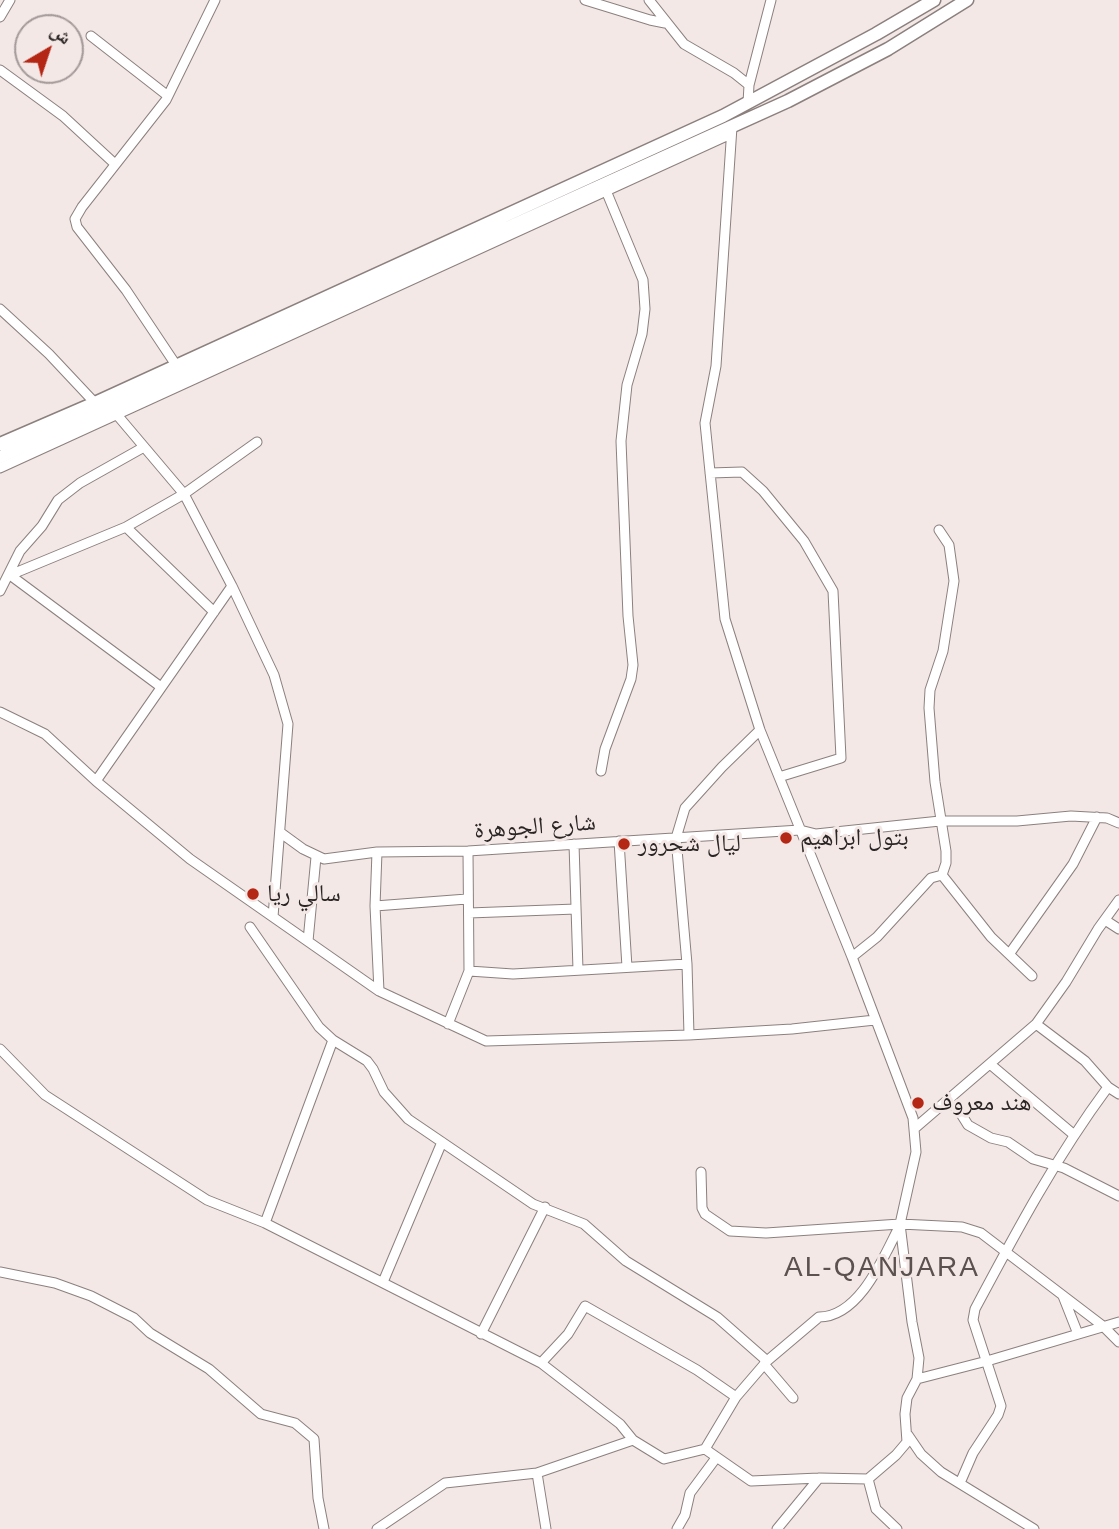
<!DOCTYPE html>
<meta charset="utf-8">
<style>
body{margin:0}
#map{position:relative;width:1119px;height:1529px;overflow:hidden;background:#f4e8e6;font-family:Helvetica,"Noto Naskh Arabic",sans-serif}
canvas{display:block}
.north{position:absolute;left:14px;top:14px;width:70px;height:70px;box-sizing:border-box;background:#f4e8e6;border:2px solid #a39a99;border-radius:50%;rotate:39deg;font-size:19px;font-weight:700;line-height:28px;text-align:center;color:#2a2625}
.north::after{content:'';display:block;margin:auto;width:24px;height:32px;background:#b42715;clip-path:polygon(50% 0,100% 100%,50% 72%,0 100%)}
</style>
<div id="map">
<canvas width="1119" height="1529"></canvas>
<div class="north">ش</div>
</div>
<script>
const ctx = document.querySelector('canvas').getContext('2d');
ctx.lineJoin = 'round';
function stroke(path, color, width, dash) {
  ctx.strokeStyle = color;
  ctx.lineWidth = width;
  ctx.lineCap = dash ? 'butt' : 'round';
  ctx.setLineDash(dash || []);
  ctx.stroke(path);
}
function write(font, color, halo, rows, align = 'center') {
  ctx.font = font + ' Helvetica,"Noto Naskh Arabic",sans-serif';
  ctx.lineWidth = 6;
  ctx.setLineDash([]);
  ctx.textBaseline = 'middle';
  ctx.strokeStyle = halo;
  ctx.fillStyle = color;
  for (const [text, x, y, turn = 0] of rows) {
    ctx.save();
    ctx.translate(x, y);
    ctx.rotate((+turn || 0) * Math.PI / 180);
    ctx.textAlign = isNaN(turn) ? turn : align;
    if (halo) ctx.strokeText(text, 0, 0);
    ctx.fillText(text, 0, 0);
    ctx.restore();
  }
}
const minor = new Path2D(`
 M585,0L650,20L665,23
 M649,0L684,44L734,73L749,85
 M0,17L10,0
 M91,36L168,96
 M0,70L63,116L115,164
 M748,103L749,85L771,0
 M732,127L716,366L705,423L725,619L760,730L852,957L913,1118L916,1152L900,1224L912,1322L919,1358L917,1379L987,1361L1119,1322
 M0,309L49,354L95,403
 M176,365L126,290L77,227L75,219L82,207L166,100L215,0
 M118,416L184,494L232,586L274,675L288,724L273,917
 M0,468L731,134
 M710,473L742,472L763,491L804,541L833,591L841,758L779,777
 M126,527L214,612
 M939,530L949,545L954,581L943,651L930,690L929,708L935,782L946,851V863L942,875
 M10,575L126,527L184,494L257,442
 M10,575L161,687
 M0,591L20,551L42,526L58,500L80,483L144,447
 M0,712L45,734L96,781L190,859L379,991L486,1041L689,1035L792,1029L875,1020
 M601,771L605,749L631,679L633,665L628,616L621,441L627,385L642,334L645,309L643,280L607,193
 M96,781L232,586
 M281,833L303,849L324,859L377,852L468,851L800,830L816,834L940,821H1017L1071,816L1107,818L1119,823
 M619,841L627,967
 M574,844L578,970
 M377,852L375,906L379,991
 M942,875L991,937L1032,976
 M375,906L467,899
 M469,913L576,909
 M1105,920L1119,929
 M250,927L319,1027L333,1040L367,1061L373,1069L384,1092L408,1119L533,1204L584,1224L626,1261L717,1317L767,1361L819,1317C860,1317 884,1256 900,1225
 M308,941L316,857
 M1010,953L1073,864L1097,817
 M852,957L877,937L931,878L942,875
 M469,971L513,974L687,964
 M448,1024L469,971L468,851
 M1036,1024L1085,1061L1108,1087L1119,1094
 M689,1035L687,964L676,838L685,808L722,767L760,730
 M0,1049L45,1095L207,1200L265,1223L541,1363L620,1424L633,1440
 M990,1064L1073,1134
 M947,1101L958,1109L968,1125L991,1138L1008,1142L1033,1159L1064,1168L1119,1196
 M915,1128L1036,1024L1066,982L1098,929L1119,900
 M701,1172L702,1208L705,1214L730,1231L766,1233L900,1224L962,1227L981,1233L1103,1326L1119,1342
 M265,1223L333,1040
 M0,1272L55,1283L91,1296L134,1318L150,1333L209,1369L261,1414L295,1423L314,1439L318,1498L324,1529
 M383,1282L442,1142
 M1063,1296L1078,1334
 M481,1334L545,1207
 M541,1363L568,1334L585,1306L697,1370L736,1397
 M764,1364L793,1398
 M908,1435L921,1454L941,1472L1034,1529
 M705,1449L736,1397L767,1361
 M537,1473L546,1529
 M868,1479L876,1509L897,1529
 M960,1483L973,1453L998,1415L1001,1406L973,1320L975,1309C1016,1232 1056,1157 1108,1087
 M377,1529L445,1483L537,1473L633,1440L664,1459L705,1449L751,1481L819,1478L868,1479L896,1455L907,1442L905,1414L907,1398L917,1379
 M677,1529L685,1515L690,1493L716,1458
 M777,1529L819,1478`);
const major = new Path2D(`
 M0,444L95,403L723,116L876,34L934,0
 M0,457L788,101L888,49L967,0`);
const markers = [
 [786,838,7,"#b42715"],
 [624,844,7,"#b42715"],
 [253,894,7,"#b42715"],
 [918,1103,7,"#b42715"]
];
const streetNames = [
 ["شارع الجوهرة",535,827,-4]
];
const poiNames = [
 ["بتول ابراهيم",800,838],
 ["ليال شحرور",638,844],
 ["سالي ريا",267,894],
 ["هند معروف",932,1103]
];
const quarterNames = [
 ["AL-QANJARA",882,1268]
];
stroke(minor, '#8b807e', 11);
stroke(major, '#8b807e', 15);
stroke(minor, '#fff', 9);
stroke(major, '#fff', 12);
for (const [x, y, r, color] of markers) {
  const dot = new Path2D();
  dot.arc(x, y, r, 0, 2 * Math.PI);
  ctx.fillStyle = color;
  ctx.fill(dot);
  stroke(dot, '#f4e8e6', 2.5);
}
write('24px', '#2a2625', '#f4e8e6', streetNames);
write('24px', '#2a2625', '#f4e8e6', poiNames, 'left');
ctx.letterSpacing = '2px';
write('28px', '#5b514f', '#f4e8e6', quarterNames);
ctx.letterSpacing = '0px';
</script>
